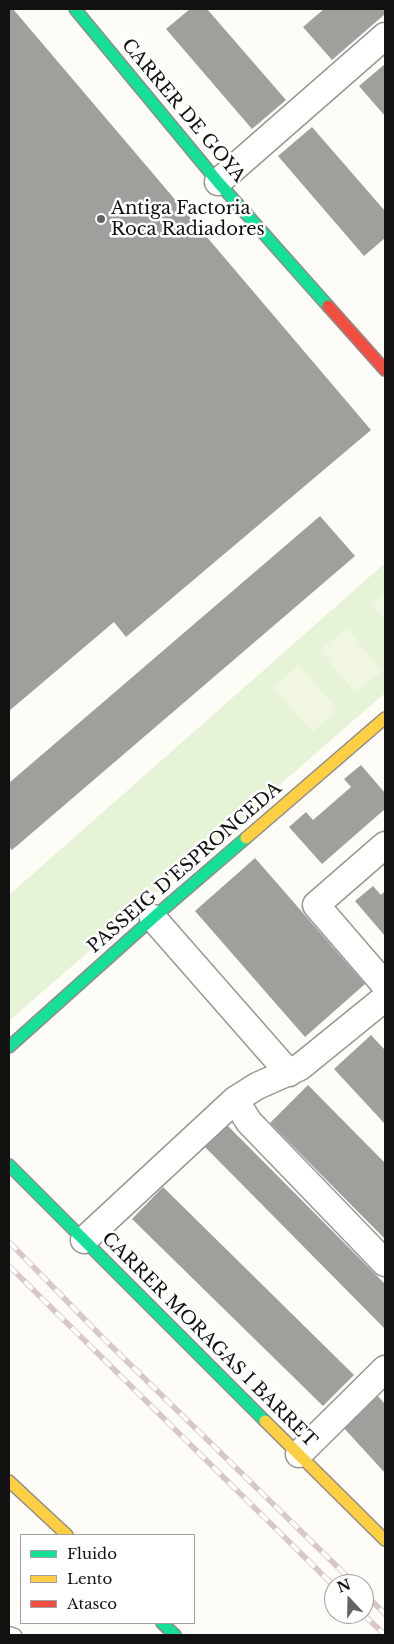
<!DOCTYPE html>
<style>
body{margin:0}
#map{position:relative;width:394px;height:1644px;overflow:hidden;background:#fdfcf7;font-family:"Libre Baskerville",serif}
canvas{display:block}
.frame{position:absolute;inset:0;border:10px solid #111;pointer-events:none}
.legend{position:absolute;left:20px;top:1534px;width:175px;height:90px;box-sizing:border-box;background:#fff;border:1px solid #a0a0a0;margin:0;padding:6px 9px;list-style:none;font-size:15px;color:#111}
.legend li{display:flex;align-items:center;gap:10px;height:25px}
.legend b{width:25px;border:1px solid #a0a0a0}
.north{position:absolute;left:324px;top:1574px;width:50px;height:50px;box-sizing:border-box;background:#fff;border:1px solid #a0a0a0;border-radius:50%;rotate:339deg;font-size:14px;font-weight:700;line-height:20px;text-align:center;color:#111}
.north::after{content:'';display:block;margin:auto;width:18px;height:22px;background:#646362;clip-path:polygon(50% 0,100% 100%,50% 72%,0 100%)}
</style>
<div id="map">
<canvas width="394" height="1644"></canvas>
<div class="frame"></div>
<ul class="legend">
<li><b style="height:6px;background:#16e098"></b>Fluido</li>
<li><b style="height:6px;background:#ffcf43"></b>Lento</li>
<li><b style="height:6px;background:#f24e42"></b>Atasco</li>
</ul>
<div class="north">N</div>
</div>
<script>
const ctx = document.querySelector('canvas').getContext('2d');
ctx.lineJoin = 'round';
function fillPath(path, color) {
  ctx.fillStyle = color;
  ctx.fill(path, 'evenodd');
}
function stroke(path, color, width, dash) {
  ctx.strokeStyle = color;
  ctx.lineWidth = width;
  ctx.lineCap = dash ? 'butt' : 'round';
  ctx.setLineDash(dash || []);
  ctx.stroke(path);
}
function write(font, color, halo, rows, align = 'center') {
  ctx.font = font + ' "Libre Baskerville",serif';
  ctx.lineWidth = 5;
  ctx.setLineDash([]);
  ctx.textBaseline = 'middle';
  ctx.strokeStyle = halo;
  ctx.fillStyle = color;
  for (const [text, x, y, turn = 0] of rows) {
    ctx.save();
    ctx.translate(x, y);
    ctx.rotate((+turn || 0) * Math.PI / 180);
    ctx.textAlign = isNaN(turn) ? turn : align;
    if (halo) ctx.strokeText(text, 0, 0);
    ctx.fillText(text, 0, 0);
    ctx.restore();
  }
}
const green = new Path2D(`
 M385,563V693L9,1021V895Z`);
const pitch = new Path2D(`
 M385,593V621L371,604Z
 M347,628L382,671L355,693L320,650Z
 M299,665L338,710L312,732L273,687Z`);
const building = new Path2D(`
 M9,9H13L371,430L126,637L114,622L9,711Z
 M190,9H207L286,100L252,129L166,29Z
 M324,9H385V14L332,60L303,27Z
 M385,64V116L359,86Z
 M312,127L385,211V238L364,256L278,156Z
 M320,516L355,556L12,850L9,847V783Z
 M361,765L385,793V809L322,864L289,827L306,812L313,820L351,787L344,779Z
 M255,858L365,984L305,1037L195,911Z
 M373,886L381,895L385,891V936L355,901Z
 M371,1035L385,1050V1124L334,1069Z
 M308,1085L385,1163V1239L270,1123Z
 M227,1125L385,1284V1329L205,1147Z
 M163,1187L354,1375L323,1406L132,1219Z
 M376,1394L385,1404V1473L342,1426Z`);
const lane = new Path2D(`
 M9,1633L15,1635`);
const street = new Path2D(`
 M218,182L385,36
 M385,845L316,905L385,985
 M153,918L289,1073
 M235,1100L249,1122L385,1263
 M84,1240L235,1100L257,1086L300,1067L385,998
 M299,1454L385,1369`);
const fast = new Path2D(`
 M75,9L218,182L328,306
 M9,1047L153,918L246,838
 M9,1165L265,1421
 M162,1623L175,1635`);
const slow = new Path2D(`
 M246,838L385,718
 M265,1421L385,1540
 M9,1481L67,1535`);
const jam = new Path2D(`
 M328,306L385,370`);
const rail = new Path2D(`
 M9,1242L100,1335L355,1584
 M9,1266L334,1586
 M364,1593L385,1614
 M363,1614L385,1635`);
const markers = [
 [101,219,5,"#646362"]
];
const streetNames = [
 ["CARRER DE GOYA",183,111,50],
 ["PASSEIG D'ESPRONCEDA",185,868,-41],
 ["CARRER MORAGAS I BARRET",209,1340,45]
];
const poiNames = [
 ["Antiga Factoria",111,209],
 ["Roca Radiadores",111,230]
];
fillPath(green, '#e7f3d7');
fillPath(pitch, '#f0f6e1');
fillPath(building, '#a19f9c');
stroke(lane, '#979795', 15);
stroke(street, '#979795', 29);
stroke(fast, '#8e8d8b', 14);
stroke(slow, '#8e8d8b', 14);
stroke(jam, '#8e8d8b', 14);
stroke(lane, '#fffffe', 12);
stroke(street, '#fffffe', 26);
stroke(fast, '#16e098', 11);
stroke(slow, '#ffcf43', 11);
stroke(jam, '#f24e42', 11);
stroke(rail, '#d9c6c7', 5.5);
stroke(rail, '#fff', 4, [11]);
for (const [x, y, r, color] of markers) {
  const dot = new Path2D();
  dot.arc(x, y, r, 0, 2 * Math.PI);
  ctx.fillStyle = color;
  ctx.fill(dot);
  stroke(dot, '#fff', 2);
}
write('18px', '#111', '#fff', streetNames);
write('18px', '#111', '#fff', poiNames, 'left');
</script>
